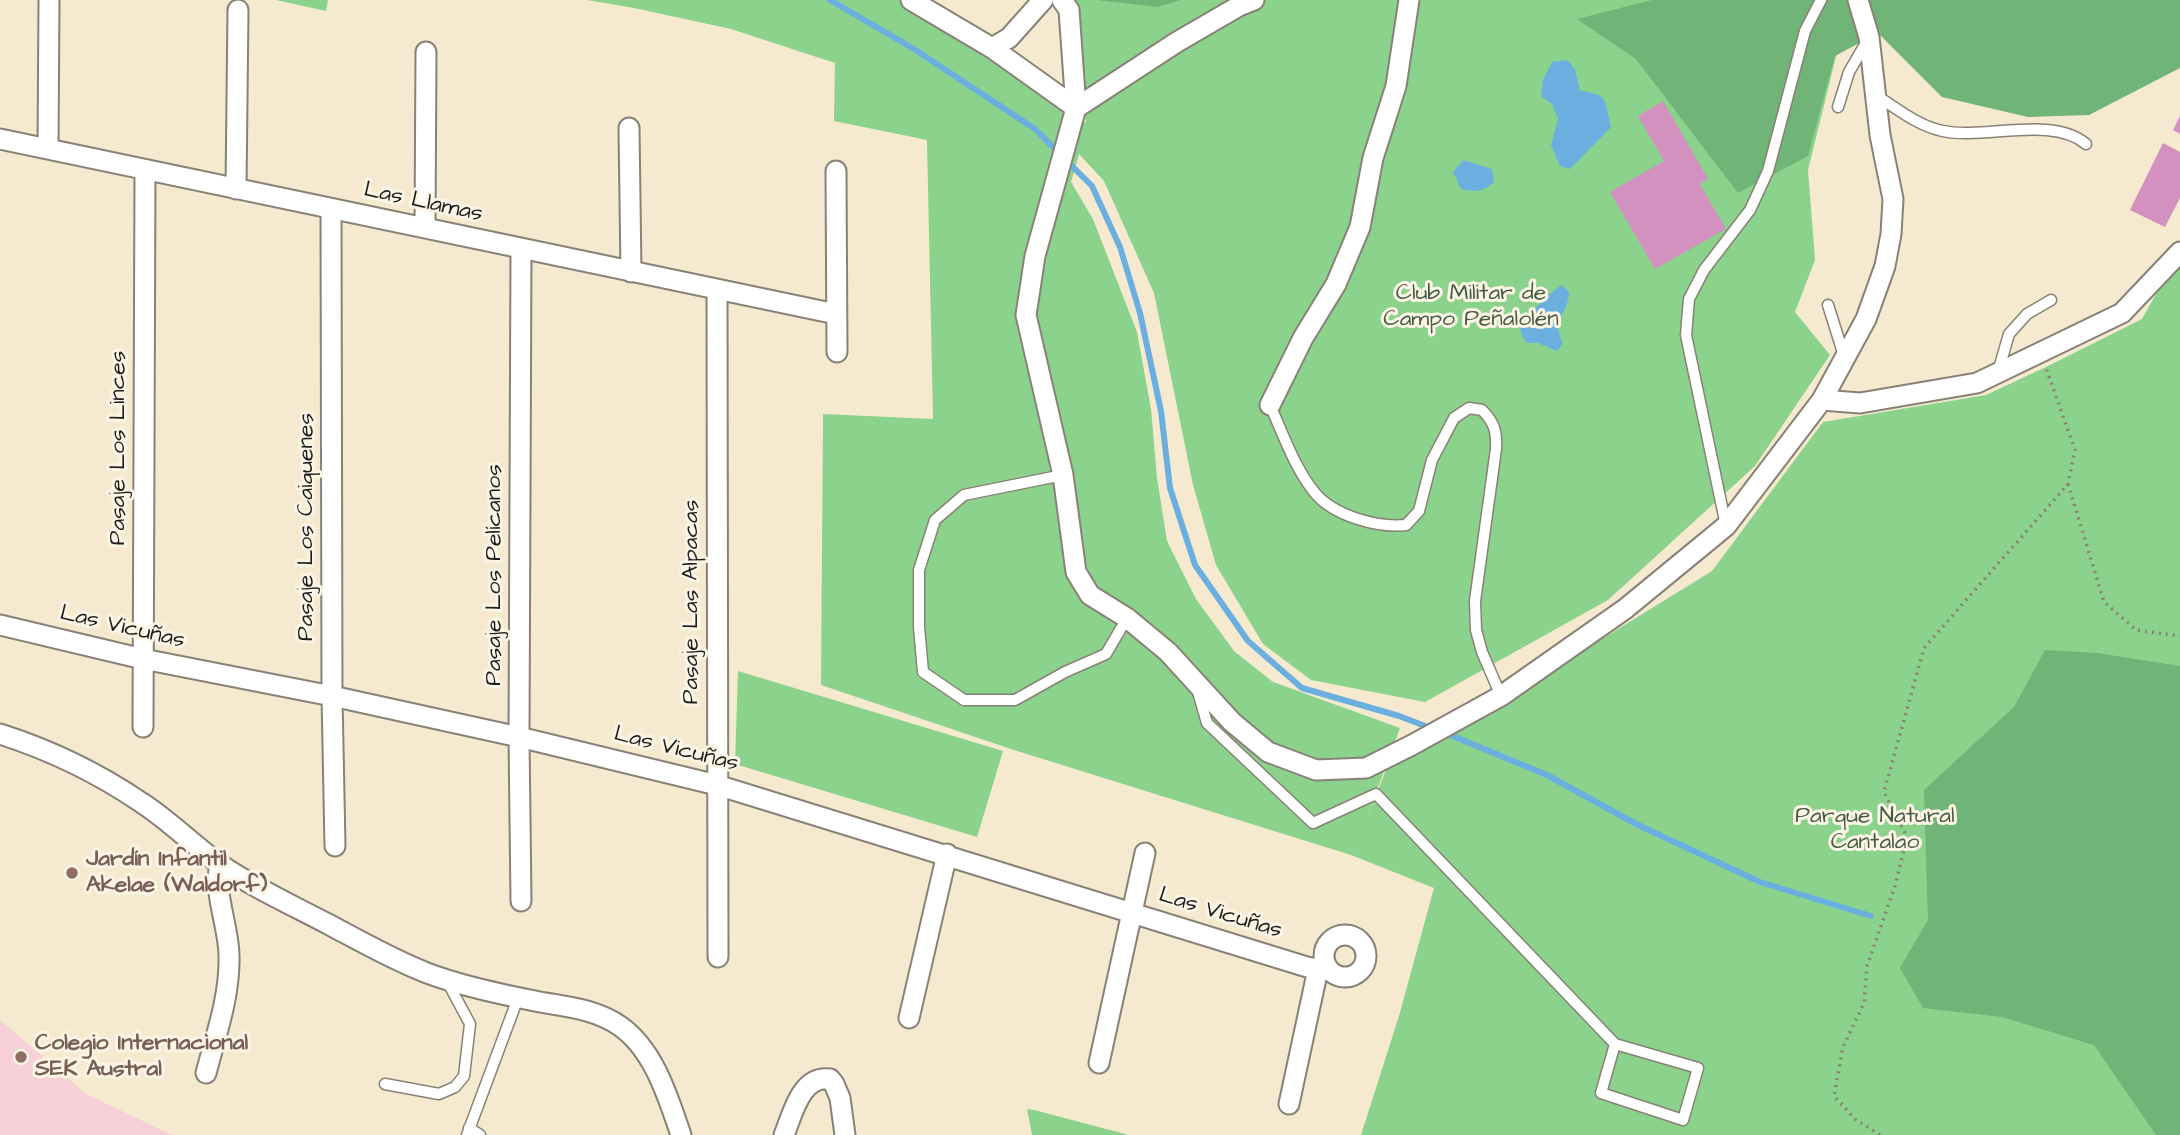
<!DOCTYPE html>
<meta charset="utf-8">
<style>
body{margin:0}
canvas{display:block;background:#f5e9d0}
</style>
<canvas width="2180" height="1135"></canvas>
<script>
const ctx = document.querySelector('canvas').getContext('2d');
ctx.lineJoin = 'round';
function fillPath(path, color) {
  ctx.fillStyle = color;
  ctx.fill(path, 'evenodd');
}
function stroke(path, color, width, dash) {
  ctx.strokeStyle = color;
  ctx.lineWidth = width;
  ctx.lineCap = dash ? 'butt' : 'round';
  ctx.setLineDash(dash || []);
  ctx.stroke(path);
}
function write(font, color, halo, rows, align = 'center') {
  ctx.font = font + ' "Architects Daughter",sans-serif';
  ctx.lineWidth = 6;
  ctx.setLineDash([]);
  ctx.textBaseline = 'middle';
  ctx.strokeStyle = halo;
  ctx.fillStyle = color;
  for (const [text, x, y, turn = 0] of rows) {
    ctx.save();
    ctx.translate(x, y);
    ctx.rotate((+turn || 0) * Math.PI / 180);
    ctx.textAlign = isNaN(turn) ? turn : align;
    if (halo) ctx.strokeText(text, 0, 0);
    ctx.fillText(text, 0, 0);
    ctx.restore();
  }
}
const built = new Path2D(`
 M0,1020L86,1094L172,1135H0Z`);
const green = new Path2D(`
 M276,0H328L326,11Z
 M587,0H907L980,43L1086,123L1069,0H1852L1841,36L1808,170L1815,260L1795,312L1830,355L1755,466L1608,600L1425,702L1311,680L1263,644L1216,565L1193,485L1154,293L1104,181L1079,154L1071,182L1093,219L1137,332L1151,409L1157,478L1167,541L1196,599L1234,651L1273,682L1400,728L1367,817L1388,765L1477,716L1712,571L1823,422L1986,395L2046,367L2142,319L2180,251V1135H1361L1399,1016L1434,888L1351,855L1014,750L821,685L823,414L933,419L927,140L834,121L835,63L731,29L634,8Z
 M738,671L1003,751L977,837L735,764Z
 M1027,1109L1034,1110L1129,1135H1032Z`);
const forest = new Path2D(`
 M1096,0H1181L1157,7Z
 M1652,0H2180V68L2089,115L2028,117L1942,97L1878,33L1835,56L1808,156L1738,193L1636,59L1577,19Z
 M2045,650L2097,653L2180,666V1135H2156L2094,1045L2002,1017L1923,1008L1900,968L1928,920L1924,790L2014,707Z`);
const water = new Path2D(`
 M1567,60L1575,69L1580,91C1610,94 1604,101 1611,127L1570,169L1560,166L1551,145L1558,119L1552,104L1541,96L1543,80L1552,62Z
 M1463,160L1492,169L1494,182C1483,192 1476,192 1461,189L1453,172Z
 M1562,285L1569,292C1569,314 1550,319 1563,343L1557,351L1538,343H1527C1524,339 1519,333 1521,327C1525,317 1552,291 1562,285Z`);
const stream = new Path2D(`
 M830,0L914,49L1035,129L1092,186L1120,247L1140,313L1161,411L1170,488L1195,565L1248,641L1302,688L1399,716L1433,729
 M1443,732L1547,775L1638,825L1760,882L1871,916`);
const building = new Path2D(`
 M1663,101L1708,179L1700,184L1726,229L1655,269L1610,192L1664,161L1638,116Z
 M2180,116V134L2173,130Z
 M2163,143L2180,152V198L2165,227L2130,210Z`);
const path = new Path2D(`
 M2068,484L2104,602L2136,630L2180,636
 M1880,1135L1855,1119L1834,1096L1843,1047L1864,1003L1867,966L1895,886L1907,837L1884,792L1924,648L2068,484L2075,450L2046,368`);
const lane = new Path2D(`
 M1877,96C1898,109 1918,126 1943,131C1984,140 2052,115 2086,144
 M1838,107L1849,72L1867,41
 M1828,305L1845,359
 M1998,372L2009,334L2027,314L2051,300
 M1270,405C1283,434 1295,469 1315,493C1334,516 1378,528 1406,525L1419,511L1432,460L1454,418L1469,408L1482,410C1494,422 1497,431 1496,449L1475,601L1476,630L1482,652L1501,696
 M1063,475L964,495L935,520L919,570V627L923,672L964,700H1015L1065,672L1106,654L1127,618
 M1726,526L1686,335L1689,299L1704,270L1750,210L1768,171L1805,31L1821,0
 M1198,692L1207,723L1313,823L1376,794L1615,1044L1698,1068L1683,1120L1601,1093L1615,1044
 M385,1084L439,1094L455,1087L464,1076L470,1024L447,981
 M469,1128L480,1135
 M467,1135L518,998`);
const street = new Path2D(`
 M911,0L992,48L1076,108
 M1062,0L1069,10L1076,108L1035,256L1026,315L1063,475L1076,572L1090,595L1127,618L1168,652L1232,722L1268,752L1316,770L1366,768L1412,745L1501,696L1625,609L1726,526L1822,400L1866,319L1885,266L1891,234L1893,199L1880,135L1869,37L1858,0
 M992,48L1009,38L1043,0
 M1076,108L1177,42L1239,6L1254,0
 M629,128L631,272
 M0,139L836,314
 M48,149L49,0
 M836,171L837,352
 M236,189L238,10
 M331,209L332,696L335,846
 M425,228L426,52
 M521,248L519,737L521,901
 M717,290L718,957
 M1822,400L1860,403L1977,383L2122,313L2180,252
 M1270,405L1303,338L1336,284L1360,227L1373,158L1396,86L1409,0
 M0,625L143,659L332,696L519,737L717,785L1307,967L1318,969L1327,967
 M143,727L145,170
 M0,734C50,750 98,773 142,803C170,821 194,846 221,865C254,888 292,905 328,924C360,941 393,960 427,973C461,986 499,994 535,1001C565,1007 594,1008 620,1026C654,1050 668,1097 681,1135
 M1324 956a21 21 0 1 1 42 0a21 21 0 1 1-42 0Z
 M909,1018L947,854
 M1099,1063L1145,853
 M206,1073C216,1035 230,996 229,956C229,926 213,894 220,864
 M1289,1104L1318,969
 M784,1135C793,1113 801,1075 830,1079L834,1084L840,1098L845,1135`);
const markers = [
 [72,873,7,"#8d6e63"],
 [21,1057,7,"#8d6e63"]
];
const streetNames = [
 ["Las Llamas",423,203,12],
 ["Pasaje Los Linces",119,448,-90],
 ["Pasaje Los Caiquenes",307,527,-90],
 ["Pasaje Los Pelícanos",495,575,-90],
 ["Pasaje Las Alpacas",692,602,-90],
 ["Las Vicuñas",122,628,13],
 ["Las Vicuñas",676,750,14],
 ["Las Vicuñas",1220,914,17]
];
const parkNames = [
 ["Club Militar de",1471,294],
 ["Campo Peñalolén",1471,320],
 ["Parque Natural",1875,817],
 ["Cantalao",1875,843]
];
const educationNames = [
 ["Jardín Infantil",86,860],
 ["Akelae (Waldorf)",86,886],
 ["Colegio Internacional",35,1044],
 ["SEK Austral",35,1070]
];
fillPath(built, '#f6cfd7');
fillPath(green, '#8bd28c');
fillPath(forest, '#70b478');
fillPath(water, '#6bafe1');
stroke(stream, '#6bafe1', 6);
fillPath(building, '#d291bf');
stroke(lane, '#888276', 13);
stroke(street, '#888276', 23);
stroke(path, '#888276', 3.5, [2, 5]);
stroke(lane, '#fff', 10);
stroke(street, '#fff', 19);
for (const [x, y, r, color] of markers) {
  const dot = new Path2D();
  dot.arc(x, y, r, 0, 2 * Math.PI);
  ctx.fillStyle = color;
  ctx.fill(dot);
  stroke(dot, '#fcf5e5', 2.5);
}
write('23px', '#1c1c1c', '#fcf5e5', streetNames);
write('23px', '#435c43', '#fcf5e5', parkNames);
write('bold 23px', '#785e54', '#fcf5e5', educationNames, 'left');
</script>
